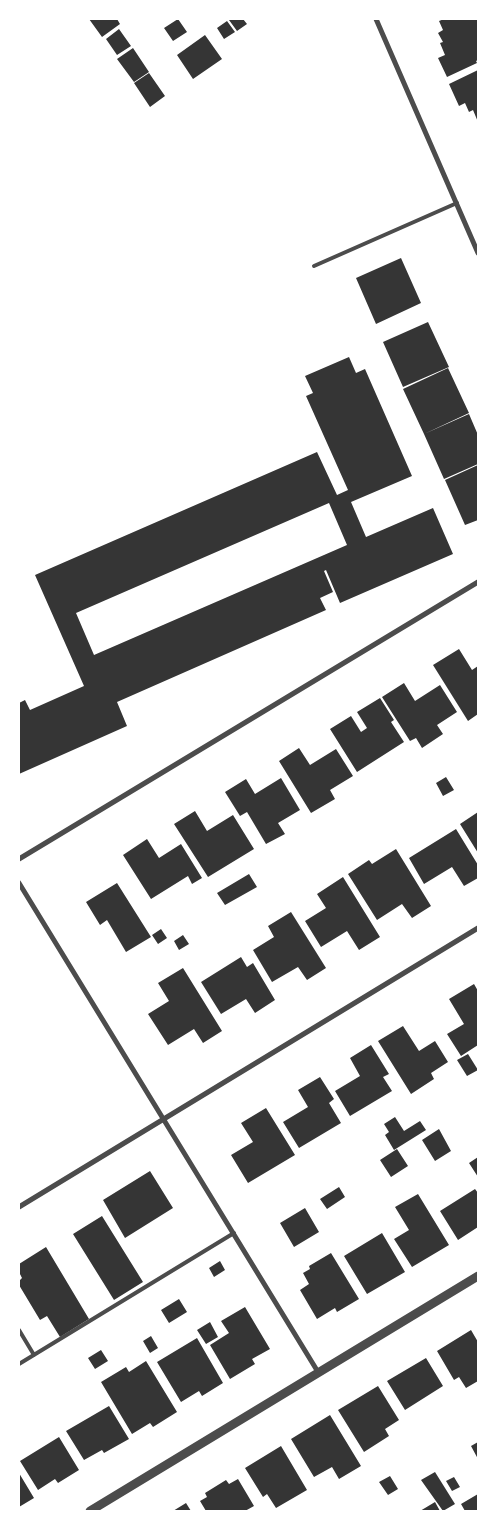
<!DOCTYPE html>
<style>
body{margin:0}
#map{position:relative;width:497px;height:1530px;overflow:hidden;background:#fff;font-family:"Source Sans 3",sans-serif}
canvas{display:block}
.frame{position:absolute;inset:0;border:20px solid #fff;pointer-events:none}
</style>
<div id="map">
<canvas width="497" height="1530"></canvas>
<div class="frame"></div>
</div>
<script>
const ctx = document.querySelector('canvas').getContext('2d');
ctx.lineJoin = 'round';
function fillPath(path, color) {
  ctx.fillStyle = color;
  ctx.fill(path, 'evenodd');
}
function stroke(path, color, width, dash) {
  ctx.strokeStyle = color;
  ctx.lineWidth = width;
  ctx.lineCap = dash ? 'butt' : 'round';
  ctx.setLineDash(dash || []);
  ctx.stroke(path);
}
const building = new Path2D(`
 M89,19H117L120,24L102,37Z
 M178,19L187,32L173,41L164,28Z
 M231,19H243L247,24L237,31L229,20Z
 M444,19H478V60L476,61L477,63L447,77L438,58L445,55L440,43L443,42L438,33L443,30L439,21Z
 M227,21L235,32L224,39L217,28Z
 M119,29L131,46L117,55L106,39Z
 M205,35L222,59L193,79L177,55Z
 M133,48L149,72L134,82L117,59Z
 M478,70V122L473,110L469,112L465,103L459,106L449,84Z
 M149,73L165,96L150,107L134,83Z
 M401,258L421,303L376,324L356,278Z
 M428,322L449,367L403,387L383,342Z
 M349,357L356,373L365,369L412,476L351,502L366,537L433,508L453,554L340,603L326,570L324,571L333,592L320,598L326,610L117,702L127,726L19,774V703L25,700L30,710L84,686L35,575L317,452L337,495L348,490L306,396L313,393L305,376ZM329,503L347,545L94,655L76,613Z
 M448,368L469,413L424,434L403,389Z
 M469,414L478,435V464L444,479L424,434Z
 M478,465V520L465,525L445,480Z
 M459,649L472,670L478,666V714L468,721L433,665Z
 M404,683L415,701L440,685L457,712L437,725L443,734L422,748L416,738L410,741L382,697Z
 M380,698L394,720L391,722L404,742L357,772L330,729L351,716L361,732L367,728L357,712Z
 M299,748L310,765L336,749L353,776L330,790L335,799L311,813L279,761Z
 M446,777L454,790L443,796L436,783Z
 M281,778L300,810L278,823L285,834L266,844L247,812L240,816L225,792L246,779L255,794Z
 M195,811L207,831L233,815L254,849L208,877L174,824Z
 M478,812V853L460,824Z
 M456,829L478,865V878L464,886L452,867L424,884L409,858Z
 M147,839L159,858L181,844L202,878L192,884L188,876L151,899L123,855Z
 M396,849L431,906L412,918L402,904L377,920L348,874L369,860L372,864Z
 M249,874L257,887L225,905L217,893Z
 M343,877L380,937L359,950L347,931L321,947L305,921L326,908L317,894Z
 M117,883L151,937L126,952L107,920L100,925L86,902Z
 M291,912L326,968L307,980L298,967L272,982L253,950L274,937L268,926Z
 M161,929L167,938L158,944L152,935Z
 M183,935L189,944L179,950L174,941Z
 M241,957L247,967L253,963L275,1000L255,1013L246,999L221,1014L201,982Z
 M183,968L222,1031L203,1043L194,1029L168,1045L148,1014L169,1001L158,983Z
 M474,984L478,991V1045L461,1056L447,1034L464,1024L449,999Z
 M403,1026L419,1051L435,1041L448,1062L431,1073L434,1079L411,1094L378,1041Z
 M371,1045L389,1074L383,1077L392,1091L350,1116L335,1091L360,1076L350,1058Z
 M468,1054L478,1070L467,1076L457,1060Z
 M320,1077L334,1099L329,1103L341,1123L299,1148L283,1122L308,1107L298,1090Z
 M266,1108L295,1155L248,1183L231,1155L253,1142L241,1123Z
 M395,1117L404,1131L420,1121L426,1130L394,1150L385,1135L389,1132L384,1124Z
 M439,1129L451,1151L435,1161L422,1140Z
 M397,1149L408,1166L391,1177L380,1160Z
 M478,1157V1177L469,1163Z
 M150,1171L173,1208L125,1238L103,1200Z
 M339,1187L345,1197L327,1209L320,1199Z
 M475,1189L478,1193V1227L458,1240L440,1211Z
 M418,1194L449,1245L412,1267L394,1239L409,1230L395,1207Z
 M305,1208L319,1232L294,1247L280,1223Z
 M102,1216L143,1282L114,1300L73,1234Z
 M382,1233L405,1272L367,1294L344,1256Z
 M46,1247L89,1319L60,1337L47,1316L40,1320L19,1285V1281L22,1278L19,1272V1264Z
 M331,1253L359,1299L337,1312L335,1308L317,1319L300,1290L309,1284L303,1273L310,1269L309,1266Z
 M220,1261L225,1270L214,1277L209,1268Z
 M179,1299L187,1312L169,1323L161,1310Z
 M245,1307L270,1349L252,1359L255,1364L230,1379L210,1345L229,1333L221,1321Z
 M210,1322L218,1337L206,1344L197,1330Z
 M471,1330L478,1342V1381L466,1388L459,1377L454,1380L437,1351Z
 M151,1336L158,1348L150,1353L143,1341Z
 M197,1338L223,1383L202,1396L199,1391L181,1402L157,1362Z
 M101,1350L108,1361L95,1369L88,1358Z
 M426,1358L443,1386L405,1410L387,1381Z
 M146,1361L177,1412L153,1427L150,1423L132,1434L101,1382L126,1367L129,1372Z
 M378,1386L399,1420L385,1429L389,1436L364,1452L338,1410Z
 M109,1406L129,1439L104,1453L102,1450L84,1460L66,1431Z
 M330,1415L361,1466L339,1479L332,1467L314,1477L291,1439Z
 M59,1437L79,1470L58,1483L55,1479L38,1490L20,1461Z
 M478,1442V1459L471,1446Z
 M281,1446L307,1490L276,1508L267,1494L263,1497L245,1468Z
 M435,1472L455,1504L443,1511L421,1480Z
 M19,1473L34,1498L19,1507Z
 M390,1476L398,1489L388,1495L379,1482Z
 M454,1477L460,1487L452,1491L446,1481Z
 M238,1479L254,1506L245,1511H206L200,1501L207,1497L205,1493L226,1480L229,1484Z
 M478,1494V1511H465L461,1504Z
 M435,1502L440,1511H420Z
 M186,1503L191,1511H173Z`);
const service = new Path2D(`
 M314,266L457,203
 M19,1330L34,1355
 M19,1364L234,1233`);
const minor = new Path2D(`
 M376,19L478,253
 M19,859L478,582
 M19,883L318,1372
 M19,1207L478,928`);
const tertiary = new Path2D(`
 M90,1511L478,1276`);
fillPath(building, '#353535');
stroke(service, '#4c4c4c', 4);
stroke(minor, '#4c4c4c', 5);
stroke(tertiary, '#4c4c4c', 9);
</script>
